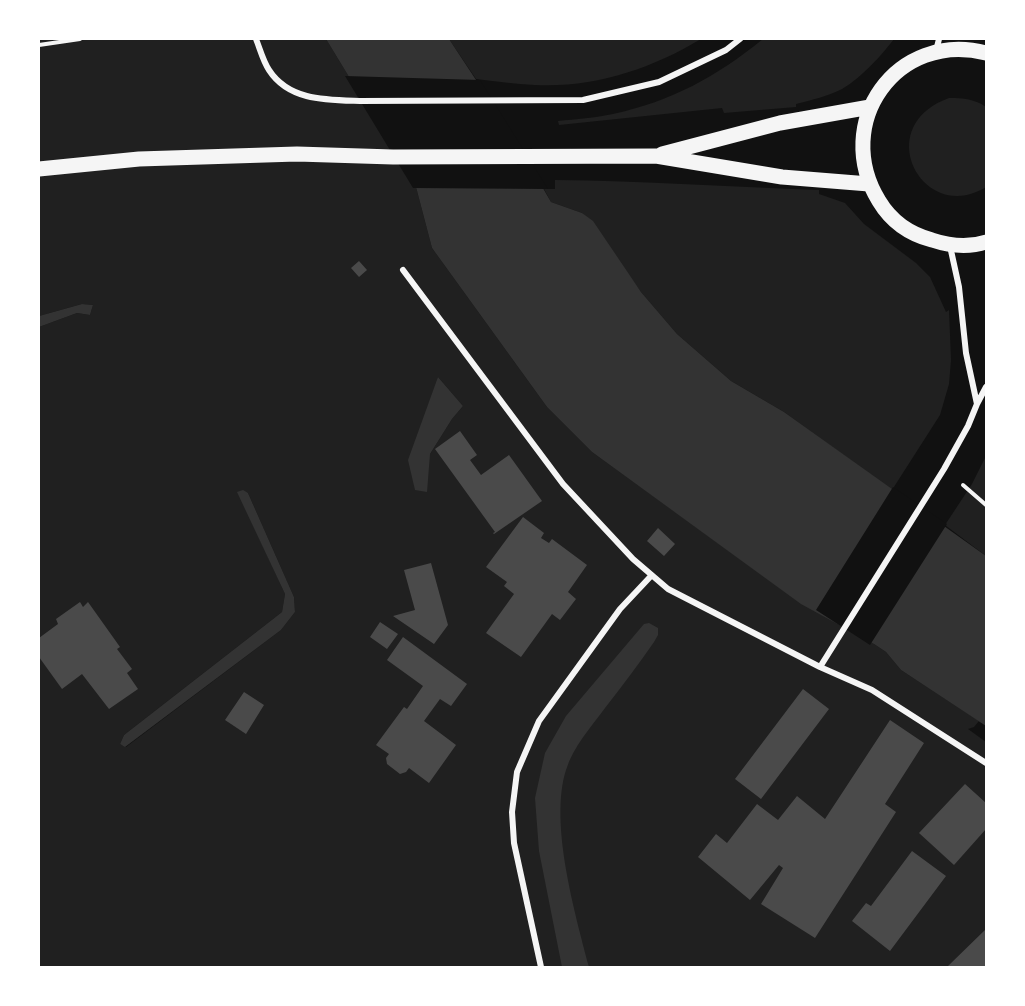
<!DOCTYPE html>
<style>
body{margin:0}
#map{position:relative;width:1025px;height:1006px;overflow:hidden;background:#111;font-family:"Asap Condensed",sans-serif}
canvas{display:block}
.frame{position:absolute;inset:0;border:40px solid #fff;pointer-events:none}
</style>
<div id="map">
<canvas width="1025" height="1006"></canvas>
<div class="frame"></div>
</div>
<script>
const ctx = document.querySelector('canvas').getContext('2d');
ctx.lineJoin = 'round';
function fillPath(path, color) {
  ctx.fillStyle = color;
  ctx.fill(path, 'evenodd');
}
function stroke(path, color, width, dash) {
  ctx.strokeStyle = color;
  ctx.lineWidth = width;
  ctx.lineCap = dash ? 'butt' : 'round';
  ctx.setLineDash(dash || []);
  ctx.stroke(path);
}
const green = new Path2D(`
 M39,39H326L416,187L432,248L547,407L592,452L801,603L874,644L886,652L901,670L979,721L974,727L968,729L986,742V967H39V327L77,313L90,315L93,305L82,304L39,316ZM438,377L463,406L452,419L430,454ZM238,492L248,493L294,597L295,612L281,630L126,747L120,744L124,735L282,612L285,594Z
 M449,39H701C651,69 594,88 535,85C515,84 495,81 476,79Z
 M763,39H894C881,56 861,78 842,89C828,96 812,100 796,104V107L724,113L722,108L559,125L558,121C576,119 595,118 613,114C672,101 716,77 763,39Z
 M949,98C963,98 975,99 986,107V187C924,226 869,127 949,98Z
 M555,180C643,181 731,187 819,190V194L845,203L864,224L916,263L930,277L946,312L949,310L951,360L949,384L940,415L892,490L784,412L731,381L677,334L641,292L582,213L551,202L544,189H555Z
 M986,456V556L945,525L972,484Z`);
const water = new Path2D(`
 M326,39H449L511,133L551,202L582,213L593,221L641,292L677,334L731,381L784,412L986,556V726L901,670L886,652L874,644L801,604L592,452L547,407L432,248L416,187Z
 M82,304L93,305L90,315L77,313L39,327V316Z
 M438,377L463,406L452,419L430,454L427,492L415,490L408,460Z
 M243,490L248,493L294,597L295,612L281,630L125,747L120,744L124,735L282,612L285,594L237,492Z
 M649,623L658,628V635L654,642C638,665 622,686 605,708C591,727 573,747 566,770C549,823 575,913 589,967H562L539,851L535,798L545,753L566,716L644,624Z`);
const pier = new Path2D(`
 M345,76L480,80L548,189L413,188Z
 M893,487L947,524L870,645L816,610Z`);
const building = new Path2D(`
 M359,261L367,270L359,277L351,268Z
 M460,431L477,455L470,460L481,475L509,455L542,501L494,534L493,533L495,532L435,449Z
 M523,517L544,533L541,538L549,543L552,539L587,565L568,592L576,599L560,620L552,614L521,657L486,633L514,594L504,586L507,582L486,567Z
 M658,528L675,544L664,556L647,541Z
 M431,563L448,625L434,644L393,616L415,610L404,570Z
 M80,602L83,607L88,602L120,647L117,649L132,669L127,673L138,689L109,709L82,674L62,689L39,657V638L58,624L56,619Z
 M380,622L398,634L387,649L370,637Z
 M403,637L467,684L451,706L440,699L424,721L456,745L429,783L409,768L406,772L400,774L387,764L386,758L389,754L376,745L404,707L407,709L423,686L387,660Z
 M803,689L829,709L761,799L735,779Z
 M244,692L264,705L246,734L225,720Z
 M890,720L924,743L885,804L896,812L815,938L761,904L783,868L779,865L750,900L698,857L716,834L727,843L757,804L778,820L797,796L825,819Z
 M965,784L986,803V829L954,865L919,833Z
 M912,851L946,876L890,951L852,921L866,903L871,906Z
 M986,929V967H947Z`);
const path = new Path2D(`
 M39,45L80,39
 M963,485L986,505`);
const minor = new Path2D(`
 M256,39C260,49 263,61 269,70C289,101 327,100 360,101L583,100L659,82L726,50L740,39
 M936,51L939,39
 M950,246L959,287L966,353L977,404
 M403,270L563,484L633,559L668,589L820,667L872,690L986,763
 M820,667L944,469L968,426L977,404L986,387
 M541,967L514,843L512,812L517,772L539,721L620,609L651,576`);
const primary = new Path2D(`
 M986,53C897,30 831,123 879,201C891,221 909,234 932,240C950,246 968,248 986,242
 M662,154L780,123L870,107
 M39,169L139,159L297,154L393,157L656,156L782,177L869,184`);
fillPath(green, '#202020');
fillPath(water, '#333');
fillPath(pier, '#111');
fillPath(building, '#4a4a4a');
stroke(path, '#f5f5f5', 4);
stroke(minor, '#f5f5f5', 6);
stroke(primary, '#f5f5f5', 15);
</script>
